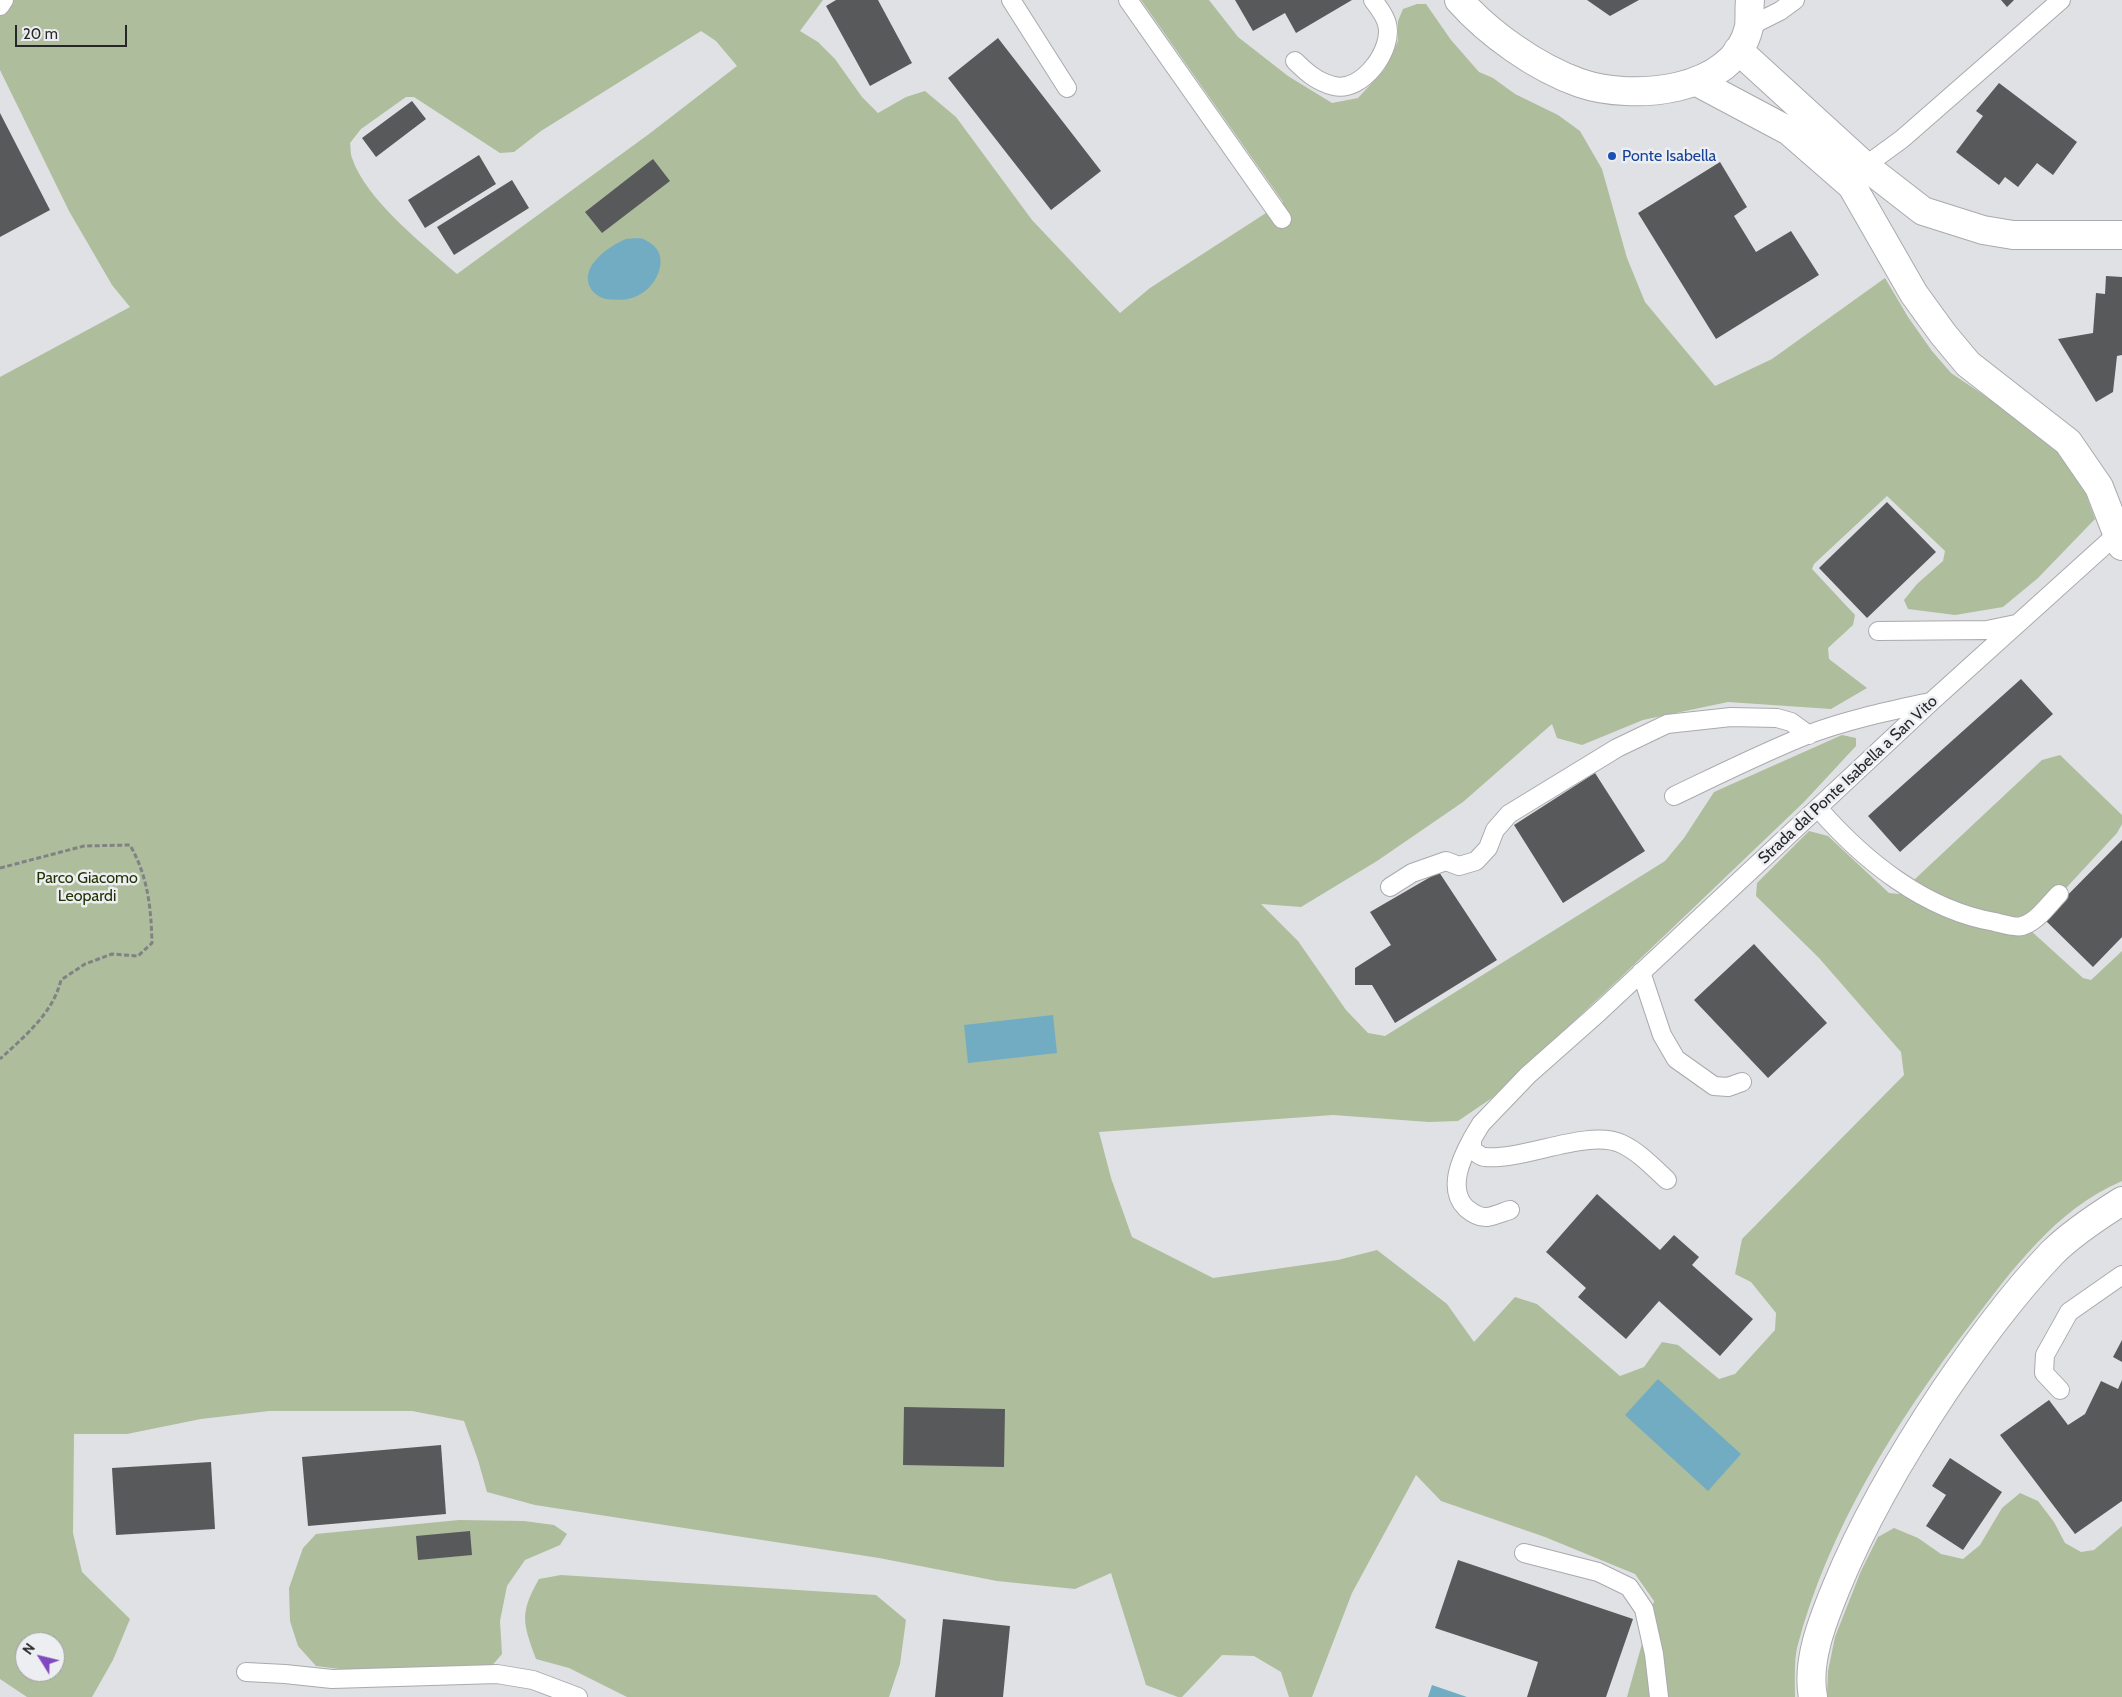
<!DOCTYPE html>
<style>
body{margin:0}
#map{position:relative;width:2122px;height:1697px;overflow:hidden;background:#e0e1e4;font-family:Cabin,sans-serif}
canvas{display:block}
.north{position:absolute;left:15px;top:1632px;width:50px;height:50px;box-sizing:border-box;background:#edeef1;border:1px solid #9d9ea1;border-radius:50%;rotate:306deg;font-size:14px;font-weight:700;line-height:20px;text-align:center;color:#262728}
.north::after{content:'';display:block;margin:auto;width:18px;height:22px;background:#8149c0;clip-path:polygon(50% 0,100% 100%,50% 72%,0 100%)}
.scale{position:absolute;left:15px;top:25px;width:112px;height:22px;box-sizing:border-box;border:2px solid #262728;border-top:0;padding-left:6px;font-size:15px;line-height:18px;white-space:nowrap;color:#262728;-webkit-text-stroke:4px #edeef1;paint-order:stroke}
</style>
<div id="map">
<canvas width="2122" height="1697"></canvas>
<div class="north">N</div>
<div class="scale">20 m</div>
</div>
<script>
const ctx = document.querySelector('canvas').getContext('2d');
ctx.lineJoin = 'round';
function fillPath(path, color) {
  ctx.fillStyle = color;
  ctx.fill(path, 'evenodd');
}
function stroke(path, color, width, dash) {
  ctx.strokeStyle = color;
  ctx.lineWidth = width;
  ctx.lineCap = dash ? 'butt' : 'round';
  ctx.setLineDash(dash || []);
  ctx.stroke(path);
}
function write(font, color, halo, rows, align = 'center') {
  ctx.font = font + ' Cabin,sans-serif';
  ctx.lineWidth = 5;
  ctx.setLineDash([]);
  ctx.textBaseline = 'middle';
  ctx.strokeStyle = halo;
  ctx.fillStyle = color;
  for (const [text, x, y, turn = 0] of rows) {
    ctx.save();
    ctx.translate(x, y);
    ctx.rotate((+turn || 0) * Math.PI / 180);
    ctx.textAlign = isNaN(turn) ? turn : align;
    if (halo) ctx.strokeText(text, 0, 0);
    ctx.fillText(text, 0, 0);
    ctx.restore();
  }
}
const green = new Path2D(`
 M0,0H823L800,31L818,42L835,59L862,97L878,113L906,97L925,91L956,117L1032,220L1120,313L1150,288L1283,202L1141,0H1209L1238,37L1288,76L1332,103L1358,98L1384,70L1398,41V21L1403,9L1417,4H1426L1451,40L1479,72L1493,78L1515,94L1558,115L1580,131L1602,169L1627,258L1645,302L1715,386L1772,359L1885,278L1908,317L1932,351L1951,373L1997,404L2058,451L2080,478L2095,519L2038,578L2003,607L1955,615L1908,609L1904,600L1917,584L1943,561L1945,551L1887,496L1814,564L1812,569L1855,615L1853,625L1828,648L1829,659L1867,688L1831,709L1728,702L1643,720L1582,745L1557,738L1552,724L1463,802L1377,861L1301,907L1261,904L1298,941L1346,1010L1368,1033L1385,1036L1665,861L1684,838L1714,792L1842,735L1856,738V746L1804,802L1618,980L1492,1098L1458,1121L1429,1122L1333,1115L1099,1132L1111,1178L1132,1237L1213,1278L1338,1260L1377,1250L1447,1304L1474,1342L1515,1297L1537,1304L1620,1376L1644,1367L1662,1342L1678,1345L1719,1379L1735,1374L1775,1330L1776,1313L1751,1282L1735,1274L1742,1239L1904,1075L1901,1052L1819,958L1756,896L1757,883L1809,831L1828,836L1889,893L1899,894L2042,760L2060,755L2122,815V824L2117,833L2030,927V930L2083,978L2091,980L2122,951V1181C2056,1209 2012,1270 1970,1325C1896,1422 1828,1529 1797,1648C1794,1663 1795,1681 1795,1697H1627L1654,1601L1635,1574L1545,1537L1441,1501L1416,1475L1352,1593L1312,1697H1289L1281,1672L1254,1656L1222,1655L1182,1697H1178L1146,1685L1111,1573L1075,1589L997,1581L879,1558L535,1505L487,1492L478,1460L464,1421L412,1411H269L201,1419L127,1434H74L73,1533L82,1572L130,1619L113,1660L92,1697H27L0,1679V377L130,307L112,285L69,211L0,70ZM701,31L716,41L737,66L649,134L457,274C424,245 366,200 352,158C350,153 351,147 350,143L361,129L406,97H414L500,153L514,152L541,131ZM25,1642H55V1672H25Z
 M2020,1493L2038,1501L2054,1522L2065,1543L2081,1552L2094,1550L2122,1526V1697H1827L1828,1671L1835,1637L1861,1571L1878,1537L1894,1528L1918,1538L1941,1554L1963,1559L1980,1545L2002,1508Z
 M459,1520L524,1521L554,1525L567,1534L560,1545L525,1560L507,1586L500,1621L502,1654L490,1668L355,1671L316,1666L298,1646L290,1621L289,1588L303,1548L316,1534Z
 M561,1575L876,1595L906,1620L900,1664L889,1697H627L569,1668L536,1659C523,1623 519,1614 539,1579Z`);
const water = new Path2D(`
 M626,239C632,239 640,237 645,240C673,252 659,286 637,296C627,301 617,300 606,299C601,298 594,294 591,289C578,267 609,246 626,239Z
 M1053,1015L1057,1053L968,1063L964,1025Z
 M1658,1379L1741,1454L1708,1491L1625,1415Z
 M1432,1685L1467,1697H1428Z`);
const building = new Path2D(`
 M836,0H878L912,63L870,86L826,6Z
 M1235,0H1352L1296,33L1285,13L1253,31Z
 M1587,0H1639L1610,16Z
 M2001,0H2014L2007,7Z
 M998,38L1101,171L1051,210L948,78Z
 M1999,83L2077,142L2053,175L2037,163L2018,187L2005,177L1999,185L1956,152L1983,116L1976,111Z
 M412,101L426,119L376,157L362,138Z
 M0,113L50,210L0,237Z
 M479,155L496,184L425,228L408,200Z
 M653,159L670,181L602,233L585,212Z
 M1720,162L1747,207L1734,216L1756,252L1791,231L1819,275L1716,339L1638,213Z
 M512,180L529,208L454,255L437,227Z
 M2106,276L2122,277V355L2117,356L2113,392L2096,402L2058,339L2093,333L2096,293L2105,294Z
 M1887,502L1936,552L1867,618L1819,568Z
 M2021,679L2053,714L1900,852L1868,816Z
 M1595,773L1645,851L1563,903L1514,825Z
 M2122,840V937L2093,967L2044,919Z
 M1439,872L1497,960L1395,1023L1372,985H1355V968L1391,945L1370,912Z
 M1754,944L1827,1023L1768,1078L1694,1000Z
 M1597,1194L1660,1250L1674,1235L1699,1257L1692,1265L1753,1319L1720,1356L1659,1301L1626,1339L1578,1297L1586,1288L1546,1252Z
 M2122,1340V1362L2113,1357Z
 M2122,1380V1501L2075,1534L2000,1435L2049,1400L2068,1425L2085,1414L2101,1381L2118,1389Z
 M904,1407L1005,1409L1004,1467L903,1465Z
 M441,1445L446,1514L308,1526L302,1457Z
 M1950,1458L2002,1492L1963,1550L1926,1526L1946,1495L1932,1486Z
 M211,1462L215,1529L116,1535L112,1468Z
 M470,1531L472,1555L418,1560L416,1536Z
 M1458,1560L1633,1619L1606,1697H1527L1538,1662L1435,1628Z
 M943,1619L1010,1626L1003,1697H935Z`);
const path = new Path2D(`
 M0,868L84,846L130,845C148,877 151,907 152,943L138,956L112,954L85,964L61,980C53,1013 25,1036 0,1059`);
const lane = new Path2D(`
 M1011,0L1067,88
 M1128,0L1282,219
 M0,6L4,0
 M1748,27L1780,11L1795,0
 M1295,61C1306,72 1317,82 1334,86C1362,93 1394,49 1387,24C1385,15 1378,7 1373,0
 M1865,166L1902,139L2061,0
 M1878,631L1987,630L2016,624
 M1674,796C1718,775 1762,753 1807,735C1846,720 1889,711 1930,702
 M1818,808C1864,861 1925,910 1995,922C2003,924 2015,928 2022,926C2037,922 2048,905 2059,894
 M1390,887L1412,873L1446,861L1459,866L1476,861L1488,848L1495,830L1509,814L1617,748L1667,724L1731,717L1777,718L1791,722L1809,735
 M1641,972L1662,1035L1676,1059L1714,1086L1728,1087L1742,1082
 M1472,1139C1461,1159 1447,1189 1466,1208C1472,1213 1479,1218 1487,1217C1495,1216 1503,1212 1510,1210
 M1667,1180C1653,1167 1639,1152 1622,1144C1588,1128 1523,1161 1485,1157C1480,1157 1476,1152 1472,1150V1139L1481,1124L1528,1075L1598,1013L1931,702L2116,535
 M2060,1390L2044,1373L2045,1355L2069,1312L2122,1275
 M1524,1553L1598,1572L1629,1587L1644,1609L1654,1654L1659,1697
 M246,1672L285,1674L332,1679L497,1674L533,1680L578,1697`);
const street = new Path2D(`
 M1459,0C1489,34 1537,68 1580,83C1632,101 1734,93 1749,27C1750,18 1749,8 1750,0
 M1738,50L1865,166L1923,211L1983,230L2013,235H2122
 M1697,82L1789,131L1852,186L1914,294L1943,334L1968,364L2068,442L2099,487L2122,546
 M1813,1697C1806,1661 1823,1620 1836,1588C1865,1517 1903,1453 1945,1390C1978,1342 2012,1295 2052,1253C2072,1233 2098,1216 2122,1201`);
const markers = [
 [1612,156,5,"#1a4fb4"]
];
const transitNames = [
 ["Ponte Isabella",1622,156]
];
const streetNames = [
 ["Strada dal Ponte Isabella a San Vito",1848,780,-43]
];
const parkNames = [
 ["Parco Giacomo",87,878],
 ["Leopardi",87,896]
];
fillPath(green, '#aebd9c');
fillPath(water, '#71acc3');
fillPath(building, '#58595b');
stroke(lane, '#a9aaad', 20);
stroke(street, '#a9aaad', 30);
stroke(path, '#818283', 3, [5, 2.5]);
stroke(lane, '#fff', 18);
stroke(street, '#fff', 28);
for (const [x, y, r, color] of markers) {
  const dot = new Path2D();
  dot.arc(x, y, r, 0, 2 * Math.PI);
  ctx.fillStyle = color;
  ctx.fill(dot);
  stroke(dot, '#edeef1', 2);
}
write('16px', '#164399', '#edeef1', transitNames, 'left');
write('16px', '#262728', '#edeef1', streetNames);
write('16px', '#213300', '#edeef1', parkNames);
</script>
